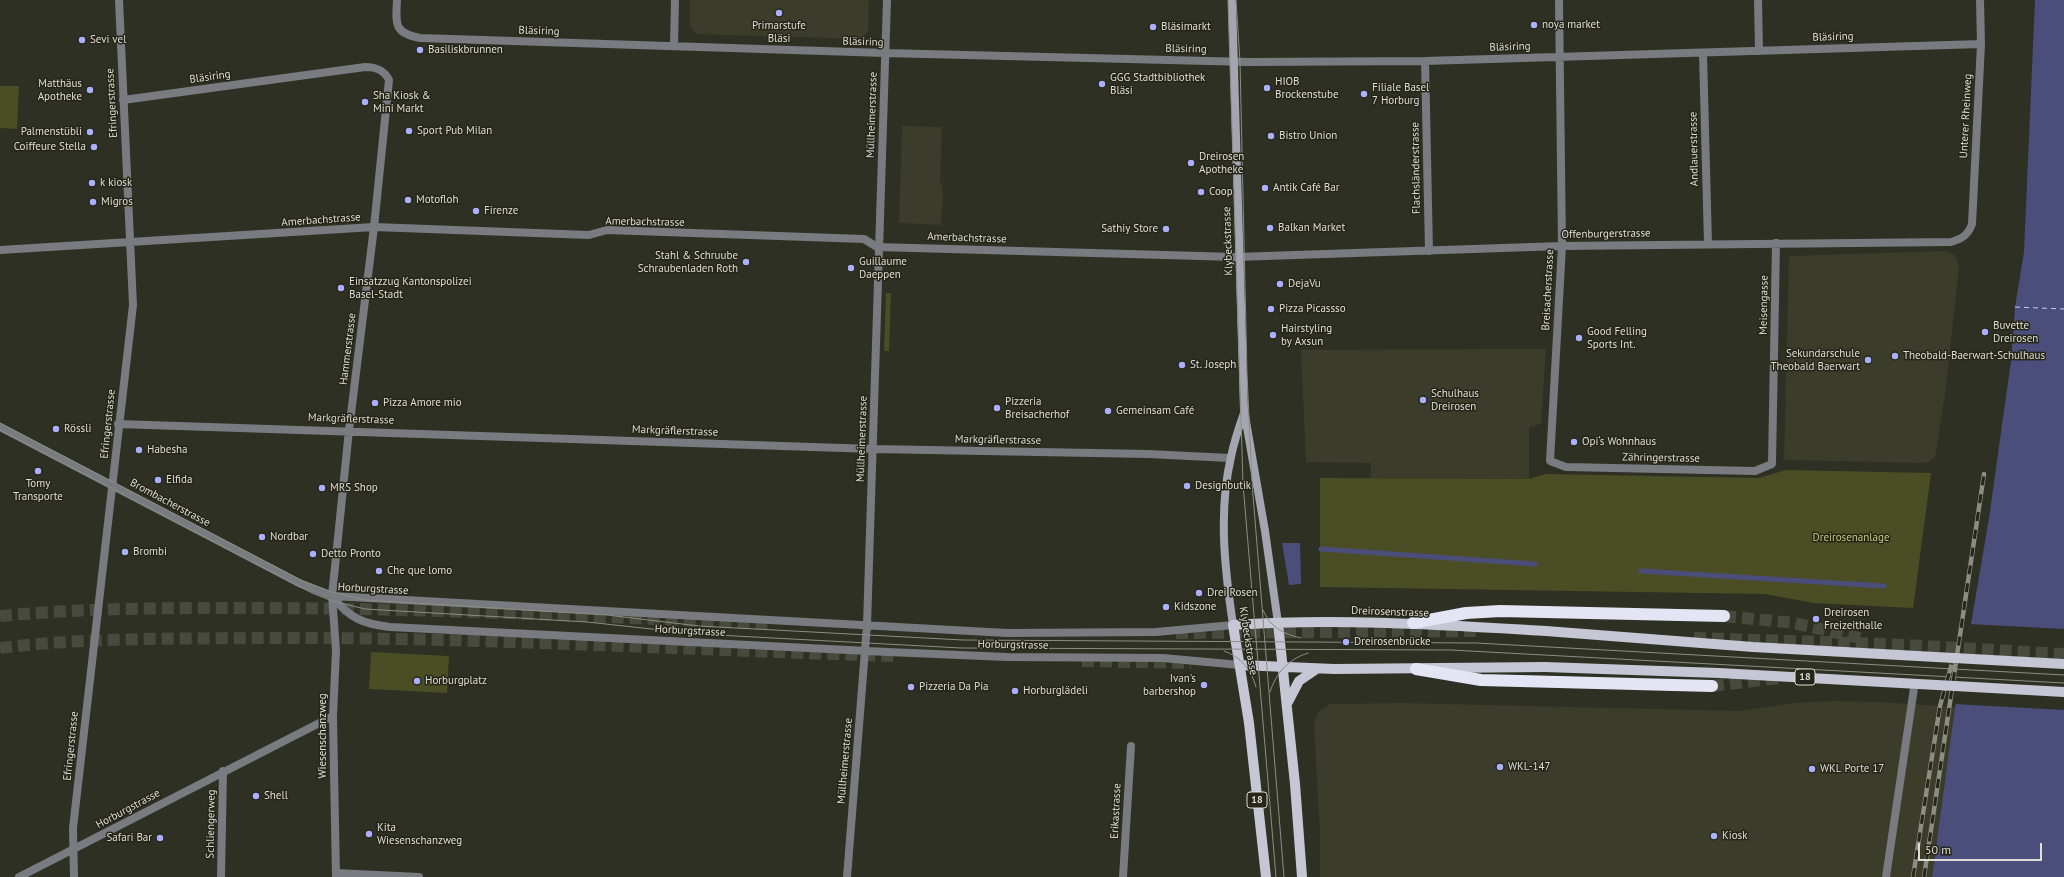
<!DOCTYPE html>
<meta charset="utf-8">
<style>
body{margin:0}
#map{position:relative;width:2064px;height:877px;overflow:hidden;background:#2e3023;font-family:"PT Sans",sans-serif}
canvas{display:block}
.scale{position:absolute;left:1918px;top:843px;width:124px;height:18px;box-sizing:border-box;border:2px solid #ddded5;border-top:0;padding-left:5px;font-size:12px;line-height:14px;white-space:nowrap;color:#ddded5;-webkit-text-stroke:3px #252619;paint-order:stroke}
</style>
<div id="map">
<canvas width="2064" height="877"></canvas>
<div class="scale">50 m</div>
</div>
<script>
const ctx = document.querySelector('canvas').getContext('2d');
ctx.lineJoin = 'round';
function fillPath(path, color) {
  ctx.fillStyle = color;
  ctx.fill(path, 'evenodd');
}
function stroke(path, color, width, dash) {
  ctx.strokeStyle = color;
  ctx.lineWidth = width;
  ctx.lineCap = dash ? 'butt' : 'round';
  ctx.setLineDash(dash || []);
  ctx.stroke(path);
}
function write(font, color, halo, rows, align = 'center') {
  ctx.font = font + ' "PT Sans",sans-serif';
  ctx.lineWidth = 3;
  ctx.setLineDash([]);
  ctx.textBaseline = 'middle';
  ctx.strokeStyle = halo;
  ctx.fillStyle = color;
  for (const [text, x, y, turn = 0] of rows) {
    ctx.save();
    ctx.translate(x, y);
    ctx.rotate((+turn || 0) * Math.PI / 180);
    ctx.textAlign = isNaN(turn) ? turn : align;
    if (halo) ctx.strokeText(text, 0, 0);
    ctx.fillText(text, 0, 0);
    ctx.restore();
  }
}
const built = new Path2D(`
 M690,0H869L868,32L859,39L696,34L690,26Z
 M902,126L942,127L940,183H942L943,194L941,225L899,223Z
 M1944,251L1955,255L1959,267L1945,394L1935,457L1928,462L1923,463L1784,460L1789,256Z
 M1501,349H1546L1541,424L1529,427V479L1371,478V463L1306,462L1301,350Z
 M1833,701L1879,702L1955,707L1932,877H1320V834L1314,725L1318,712L1330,704L1402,703L1739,711L1795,703Z`);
const green = new Path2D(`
 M0,86H19L17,129L0,128Z
 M886,293H891L889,351H884Z
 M1786,470L1931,473L1913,608L1814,603L1764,594L1320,587V478L1529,479L1545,474L1759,478Z
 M371,652L449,656L447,693L369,689Z`);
const water = new Path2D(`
 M2035,0H2064V877H1932L1955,707L1965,677L1971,624L1989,518L2011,361L2015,307L2024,252Z
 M1282,543H1300L1301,584L1289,585Z`);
const pier = new Path2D(`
 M1969,624L2064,629V710L1954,704L1963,677Z`);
const stream = new Path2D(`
 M1321,549L1535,564
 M1641,571L1884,586`);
const ferry = new Path2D(`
 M2015,307L2064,309`);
const highwayTunnel = new Path2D(`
 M0,616C83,608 166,608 249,608C424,608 599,617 773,624
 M1724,616L1794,623L1860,638
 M1176,633L1479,631
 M1694,638L1888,644L2064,654
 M0,648C88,637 177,639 265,638C475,637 685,650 895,656
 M1082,661L1191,663
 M1712,686L1779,678`);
const street = new Path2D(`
 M397,0C396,23 393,33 420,38L885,53L1249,62L1425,61L1981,44
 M1559,0L1562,246L1550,461L1566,467L1755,471L1772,464L1776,243
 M1758,0L1759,51
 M674,46L675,0
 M1703,53L1708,244
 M1425,61L1429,251
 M123,100L365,67C376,67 384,70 389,80L374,227L349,430L332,596L336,650L333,716L336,877
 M0,250L374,227L589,235L607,230L864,239L877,247L1236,257L1562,246L1951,242C1962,239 1968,235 1972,224L1981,44L1980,0
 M118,424L873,449L1148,454L1230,458
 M0,427L299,583L332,596L1007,633L1156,632L1233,625
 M332,596C349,618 363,624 390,627L888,652L1007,657L1163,658L1240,665
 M336,873L419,877
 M19,877L333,716
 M74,877L73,828L133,305L119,0
 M221,877L223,771
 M847,877L867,625L887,0
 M1123,877L1131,746
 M1886,877L1914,688`);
const secondary = new Path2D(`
 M1232,0L1244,410L1265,531L1278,623
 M1233,625C1225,571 1218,512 1231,457C1234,442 1239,427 1244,413`);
const primary = new Path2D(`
 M1278,623L1295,784L1302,877
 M1240,665L1334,669L1545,667
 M1288,702L1299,681L1315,670
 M1266,877L1249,723L1233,625C1338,618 1442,625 1546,631`);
const highway = new Path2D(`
 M1413,623L1466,613L1500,611L1724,616
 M1416,669L1481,680L1712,686`);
const tram = new Path2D(`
 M1228,0L1243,484L1276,877
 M1236,0L1240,62L1247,374L1252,483L1284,877
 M0,423L303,581L332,592L365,600L607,615L699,626L963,640L1476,643L2064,675
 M0,430L312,593L332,601L365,609L587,622L698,634L961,648L1451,650L2064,683
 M1263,610C1270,627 1283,634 1301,638
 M1224,651C1241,657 1251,669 1256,687
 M1270,692C1276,673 1288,659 1308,653`);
const rail = new Path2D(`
 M1913,877L1940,706L1952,663
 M1924,877L1984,474`);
const primaryBridge = new Path2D(`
 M1546,631L1753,647L2064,664
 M1545,667L1719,673L2064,692`);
const markers = [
 [779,13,4,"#aab0fb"],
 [1534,25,4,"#aab0fb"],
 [1153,27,4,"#aab0fb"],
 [82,40,4,"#aab0fb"],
 [420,50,4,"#aab0fb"],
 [1102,84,4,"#aab0fb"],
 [1267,88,4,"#aab0fb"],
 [90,90,4,"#aab0fb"],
 [1364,94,4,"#aab0fb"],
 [365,102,4,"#aab0fb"],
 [409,131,4,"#aab0fb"],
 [90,132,4,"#aab0fb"],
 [1271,136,4,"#aab0fb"],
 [94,147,4,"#aab0fb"],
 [1191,163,4,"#aab0fb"],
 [92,183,4,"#aab0fb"],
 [1265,188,4,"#aab0fb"],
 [1201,192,4,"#aab0fb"],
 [408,200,4,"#aab0fb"],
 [93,202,4,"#aab0fb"],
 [476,211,4,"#aab0fb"],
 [1270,228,4,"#aab0fb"],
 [1166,229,4,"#aab0fb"],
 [746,262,4,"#aab0fb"],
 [851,268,4,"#aab0fb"],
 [1280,284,4,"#aab0fb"],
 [341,288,4,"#aab0fb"],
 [1271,309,4,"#aab0fb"],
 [1985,332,4,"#aab0fb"],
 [1273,335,4,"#aab0fb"],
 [1579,338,4,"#aab0fb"],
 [1895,356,4,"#aab0fb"],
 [1868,360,4,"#aab0fb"],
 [1182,365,4,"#aab0fb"],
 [1423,400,4,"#aab0fb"],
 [375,403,4,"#aab0fb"],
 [997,408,4,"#aab0fb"],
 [1108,411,4,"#aab0fb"],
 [56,429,4,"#aab0fb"],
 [1574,442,4,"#aab0fb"],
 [139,450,4,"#aab0fb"],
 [38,471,4,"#aab0fb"],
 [158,480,4,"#aab0fb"],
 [1187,486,4,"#aab0fb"],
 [322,488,4,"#aab0fb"],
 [262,537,4,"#aab0fb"],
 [125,552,4,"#aab0fb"],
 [313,554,4,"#aab0fb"],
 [379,571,4,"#aab0fb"],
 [1199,593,4,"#aab0fb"],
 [1166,607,4,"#aab0fb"],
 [1816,619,4,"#aab0fb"],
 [1346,642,4,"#aab0fb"],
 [417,681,4,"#aab0fb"],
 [1204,685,4,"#aab0fb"],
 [911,687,4,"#aab0fb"],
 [1015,691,4,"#aab0fb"],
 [1500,767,4,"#aab0fb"],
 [1812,769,4,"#aab0fb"],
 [256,796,4,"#aab0fb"],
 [369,834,4,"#aab0fb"],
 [1714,836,4,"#aab0fb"],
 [160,838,4,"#aab0fb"]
];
const shields = [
 [1805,677,20],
 [1257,800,20]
];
const shieldNames = [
 ["18",1805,677],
 ["18",1257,800]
];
const poiNames = [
 ["noya market",1542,25],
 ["Primarstufe",779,26,"center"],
 ["Bläsi",779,39,"center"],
 ["Bläsimarkt",1161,27],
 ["Sevi vel",90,40],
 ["Basiliskbrunnen",428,50],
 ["GGG Stadtbibliothek",1110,78],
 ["Bläsi",1110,91],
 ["HIOB",1275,82],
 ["Brockenstube",1275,95],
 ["Matthäus",82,84,"right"],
 ["Apotheke",82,97,"right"],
 ["Filiale Basel",1372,88],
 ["7 Horburg",1372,101],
 ["Sha Kiosk &",373,96],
 ["Mini Markt",373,109],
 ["Sport Pub Milan",417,131],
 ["Palmenstübli",82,132,"right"],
 ["Bistro Union",1279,136],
 ["Coiffeure Stella",86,147,"right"],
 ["Dreirosen",1199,157],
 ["Apotheke",1199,170],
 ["k kiosk",100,183],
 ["Antik Café Bar",1273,188],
 ["Coop",1209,192],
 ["Motofloh",416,200],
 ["Migros",101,202],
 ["Firenze",484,211],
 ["Balkan Market",1278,228],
 ["Sathiy Store",1158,229,"right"],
 ["Stahl & Schruube",738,256,"right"],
 ["Schraubenladen Roth",738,269,"right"],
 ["Guillaume",859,262],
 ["Daeppen",859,275],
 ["Einsatzzug Kantonspolizei",349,282],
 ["Basel-Stadt",349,295],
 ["DejaVu",1288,284],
 ["Pizza Picassso",1279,309],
 ["Buvette",1993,326],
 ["Dreirosen",1993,339],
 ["Hairstyling",1281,329],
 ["by Axsun",1281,342],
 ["Good Felling",1587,332],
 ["Sports Int.",1587,345],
 ["Sekundarschule",1860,354,"right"],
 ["Theobald Baerwart",1860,367,"right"],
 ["Theobald-Baerwart-Schulhaus",1903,356],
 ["St. Joseph",1190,365],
 ["Schulhaus",1431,394],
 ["Dreirosen",1431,407],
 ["Pizzeria",1005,402],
 ["Breisacherhof",1005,415],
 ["Pizza Amore mio",383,403],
 ["Gemeinsam Café",1116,411],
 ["Rössli",64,429],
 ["Opi‘s Wohnhaus",1582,442],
 ["Habesha",147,450],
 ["Elfida",166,480],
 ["Tomy",38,484,"center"],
 ["Transporte",38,497,"center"],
 ["Designbutik",1195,486],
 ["MRS Shop",330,488],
 ["Nordbar",270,537],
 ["Brombi",133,552],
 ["Detto Pronto",321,554],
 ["Che que lomo",387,571],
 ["Drei Rosen",1207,593],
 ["Kidszone",1174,607],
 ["Dreirosen",1824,613],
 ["Freizeithalle",1824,626],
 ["Dreirosenbrücke",1354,642],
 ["Ivan's",1196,679,"right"],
 ["barbershop",1196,692,"right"],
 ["Horburgplatz",425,681],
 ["Pizzeria Da Pia",919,687],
 ["Horburglädeli",1023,691],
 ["WKL-147",1508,767],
 ["WKL Porte 17",1820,769],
 ["Shell",264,796],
 ["Kita",377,828],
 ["Wiesenschanzweg",377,841],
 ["Kiosk",1722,836],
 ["Safari Bar",152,838,"right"]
];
const streetNames = [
 ["Bläsiring",539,31,2],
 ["Bläsiring",1833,37,-2],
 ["Bläsiring",863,42,2],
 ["Bläsiring",1510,47,-2],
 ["Bläsiring",1186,49,1],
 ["Bläsiring",210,77,-8],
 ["Efringerstrasse",112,103,-93],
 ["Müllheimerstrasse",872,115,-88],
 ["Unterer Rheinweg",1966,116,-87],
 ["Andlauerstrasse",1694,149,-91],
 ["Flachsländerstrasse",1416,168,-91],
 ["Amerbachstrasse",321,220,-4],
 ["Amerbachstrasse",645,222,1],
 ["Offenburgerstrasse",1606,234,-1],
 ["Amerbachstrasse",967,238,2],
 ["Klybeckstrasse",1228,241,-92],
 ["Breisacherstrasse",1548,290,-87],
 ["Meisengasse",1764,305,-89],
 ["Hammerstrasse",348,349,-83],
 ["Markgräflerstrasse",351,419,2],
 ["Efringerstrasse",108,424,-84],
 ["Markgräflerstrasse",675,431,2],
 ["Müllheimerstrasse",862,439,-88],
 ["Markgräflerstrasse",998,440,1],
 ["Zähringerstrasse",1661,458,1],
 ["Brombacherstrasse",170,503,28],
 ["Horburgstrasse",373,589,3],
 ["Dreirosenstrasse",1390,612,2],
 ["Horburgstrasse",690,631,3],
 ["Klybeckstrasse",1248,641,81],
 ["Horburgstrasse",1013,645,1],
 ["Wiesenschanzweg",323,736,-90],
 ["Efringerstrasse",71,746,-84],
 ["Müllheimerstrasse",845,761,-85],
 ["Horburgstrasse",128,809,-28],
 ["Erikastrasse",1116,811,-87],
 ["Schliengerweg",211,824,-89]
];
const parkNames = [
 ["Dreirosenanlage",1851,538]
];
fillPath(built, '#3b3c29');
fillPath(green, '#4b4d24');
fillPath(water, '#4b4e7a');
fillPath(pier, '#2e3023');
stroke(stream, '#4b4e7a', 5);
stroke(ferry, '#c8cdf9', 1, [5, 4]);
stroke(highwayTunnel, '#484a3e', 12, [12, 6]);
stroke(street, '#7a7a81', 8);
stroke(secondary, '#a4a5b0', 8);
stroke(primary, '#c5c7d4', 10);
stroke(highway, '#e3e5f5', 12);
stroke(tram, '#8c8e83', 1);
stroke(rail, '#8c8e83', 4.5);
stroke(rail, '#252619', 3, [9]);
stroke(primaryBridge, '#c5c7d4', 10);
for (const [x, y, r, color] of markers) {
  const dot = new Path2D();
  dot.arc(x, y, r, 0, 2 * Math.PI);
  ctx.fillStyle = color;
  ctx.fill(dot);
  stroke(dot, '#252619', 1.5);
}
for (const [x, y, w] of shields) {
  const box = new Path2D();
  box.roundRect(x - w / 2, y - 8, w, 16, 3);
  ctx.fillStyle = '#252619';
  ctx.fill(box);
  stroke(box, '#ddded5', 1);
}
write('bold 10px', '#ddded5', null, shieldNames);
write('11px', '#ddded5', '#252619', poiNames, 'left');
write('11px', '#ddded5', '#252619', streetNames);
write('11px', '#c2c778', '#252619', parkNames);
</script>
